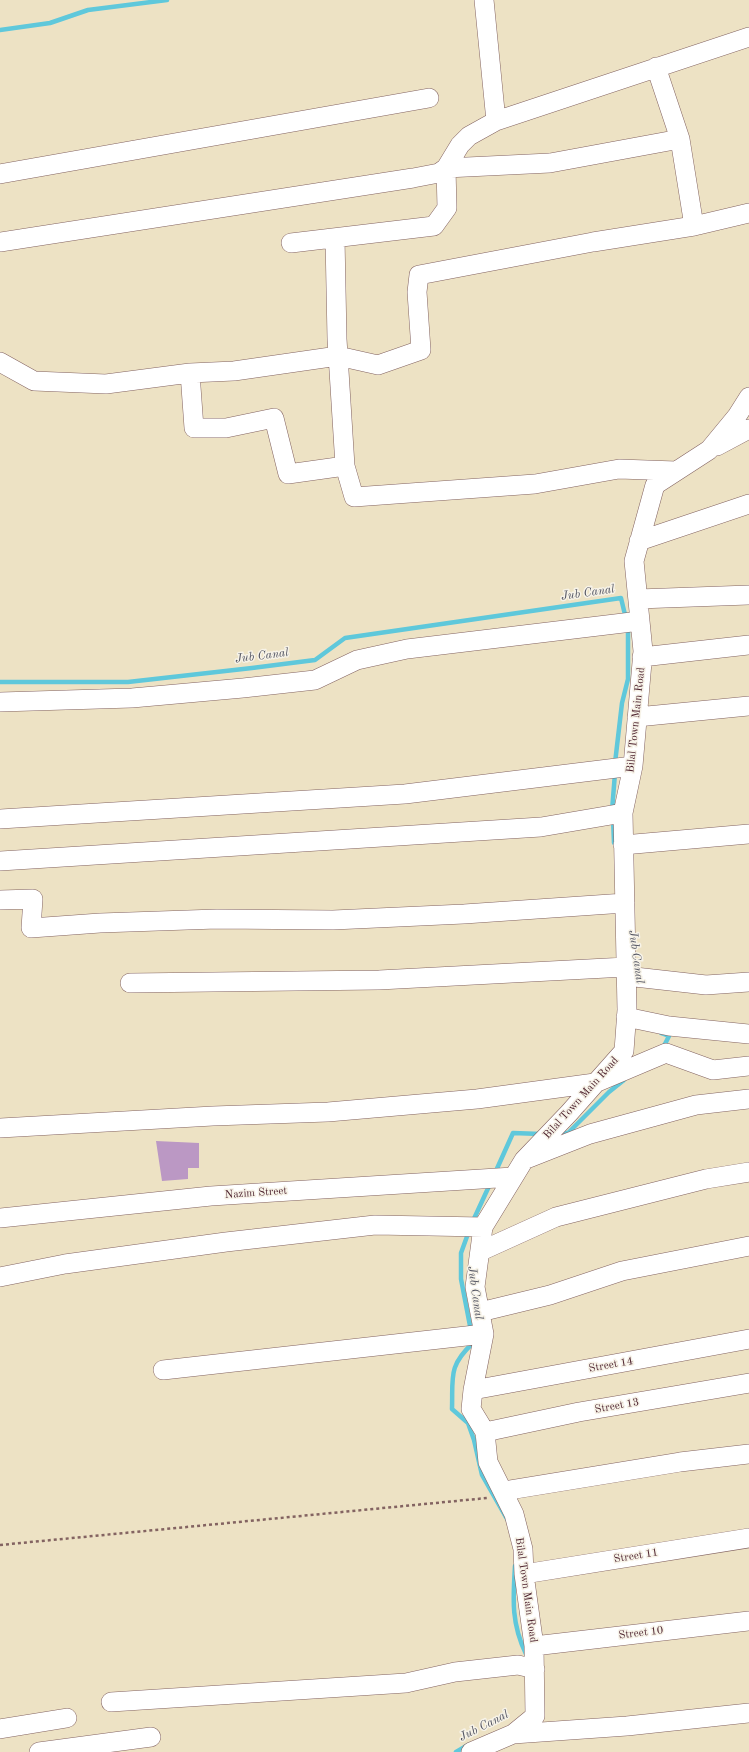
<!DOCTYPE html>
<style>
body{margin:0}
canvas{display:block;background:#ede2c4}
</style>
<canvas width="749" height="1752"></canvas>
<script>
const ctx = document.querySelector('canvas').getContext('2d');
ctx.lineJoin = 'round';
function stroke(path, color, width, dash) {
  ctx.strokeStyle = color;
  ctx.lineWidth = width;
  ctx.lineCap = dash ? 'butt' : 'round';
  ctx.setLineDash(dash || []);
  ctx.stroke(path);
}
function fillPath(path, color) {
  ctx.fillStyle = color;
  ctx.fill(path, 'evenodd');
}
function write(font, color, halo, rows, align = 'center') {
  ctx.font = font + ' "Old Standard TT",serif';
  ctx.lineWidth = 3;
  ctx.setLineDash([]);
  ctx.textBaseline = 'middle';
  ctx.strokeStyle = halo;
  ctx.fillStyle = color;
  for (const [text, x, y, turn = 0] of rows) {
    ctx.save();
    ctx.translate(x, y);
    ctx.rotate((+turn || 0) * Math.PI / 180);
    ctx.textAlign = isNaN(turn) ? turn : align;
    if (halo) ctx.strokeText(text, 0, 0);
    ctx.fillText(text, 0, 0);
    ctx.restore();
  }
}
const stream = new Path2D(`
 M0,30L50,23L88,10L167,0
 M0,682H128L252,668L315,660L345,638L621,598L626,619
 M615,763L622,703L628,679V626
 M612,811L615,773
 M613,818L614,843
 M661,1033L669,1036L662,1050
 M558,1133H568L609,1092L624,1080
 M495,1173L513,1133L541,1134
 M472,1223L490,1184
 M469,1231L461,1253V1279L471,1331
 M472,1341L473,1343C448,1366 453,1377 452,1409L468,1423L474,1440L482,1475L507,1519
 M515,1566C513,1599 511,1623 526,1654
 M456,1752L468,1745`);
const building = new Path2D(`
 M156,1141L199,1143V1168H188V1179L162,1181Z`);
const path = new Path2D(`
 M0,1545L487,1498`);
const minor = new Path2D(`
 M484,0L496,121
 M656,67L680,139L694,226L749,213
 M0,174L429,98
 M335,238L337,339L345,466
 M0,242L413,178L439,173L446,168L460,145L469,136L496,121L749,37
 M291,243L434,226L447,208L446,168L550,163L680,139
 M0,362L34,381L106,384L190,373L194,428H226L274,418L288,474L345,466L354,497L535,484L619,469L676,471
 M190,373L234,371L338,356L378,365L421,350L417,292L419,275L593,242L694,226
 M717,446L749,429
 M639,541L749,504
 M638,599L749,595
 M642,657L749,645
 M0,702L132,698L243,688L315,680L357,660L407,649L640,621
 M637,717L749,706
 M0,819L405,794L633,766
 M623,845L749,834
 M0,861L541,827L623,813
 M0,900L33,899L31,928L100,923L217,919L333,920L464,914L625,903
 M626,976L706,985L749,982
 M130,983L379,980L626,967
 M626,1017L669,1026L749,1034
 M0,1128L213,1116L328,1112L477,1099L595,1083L666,1053L713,1070L749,1066
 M529,1158L590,1134L696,1105L749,1099
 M0,1218L211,1196L513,1177
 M481,1251L556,1217L706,1179L749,1172
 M0,1277L65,1264L226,1242L375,1225L483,1227
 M480,1312L550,1295L622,1271L749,1246
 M163,1370L484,1334
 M473,1390L749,1339
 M485,1432L579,1412L749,1383
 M503,1491L680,1462L749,1454
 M524,1574L749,1538
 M534,1646L749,1621
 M111,1702L406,1683L455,1672L518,1665L535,1669
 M0,1729L67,1718
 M513,1734L627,1726L749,1713
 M39,1752L151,1737
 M471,1752L513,1734L535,1716L534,1646L524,1574L523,1549L514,1514L488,1462L485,1432L471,1409L473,1390L484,1334L475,1287L483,1227L524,1160L569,1113L624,1051L627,1010L623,813L633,766L643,651L634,561L655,485L709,450L737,416L749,397`);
const streetNames = [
 ["Bilal Town Main Road",636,720,-84],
 ["Bilal Town Main Road",581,1098,-48],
 ["Nazim Street",256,1193,-4],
 ["Street 14",611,1365,-10],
 ["Street 13",617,1406,-10],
 ["Street 11",636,1556,-9],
 ["Bilal Town Main Road",526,1590,82],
 ["Street 10",641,1633,-7]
];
const waterNames = [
 ["Jub Canal",588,593,-8],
 ["Jub Canal",262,656,-7],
 ["Jub Canal",636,957,82],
 ["Jub Canal",475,1293,82],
 ["Jub Canal",484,1726,-27]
];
stroke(stream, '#5fc8db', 4.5);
fillPath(building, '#bb98c4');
stroke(minor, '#836361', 20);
stroke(path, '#836361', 2.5, [3, 3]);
stroke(minor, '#fff', 19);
write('11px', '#4a1f2b', '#f7f3e8', streetNames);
write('italic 12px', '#505260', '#f7f3e8', waterNames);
</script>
